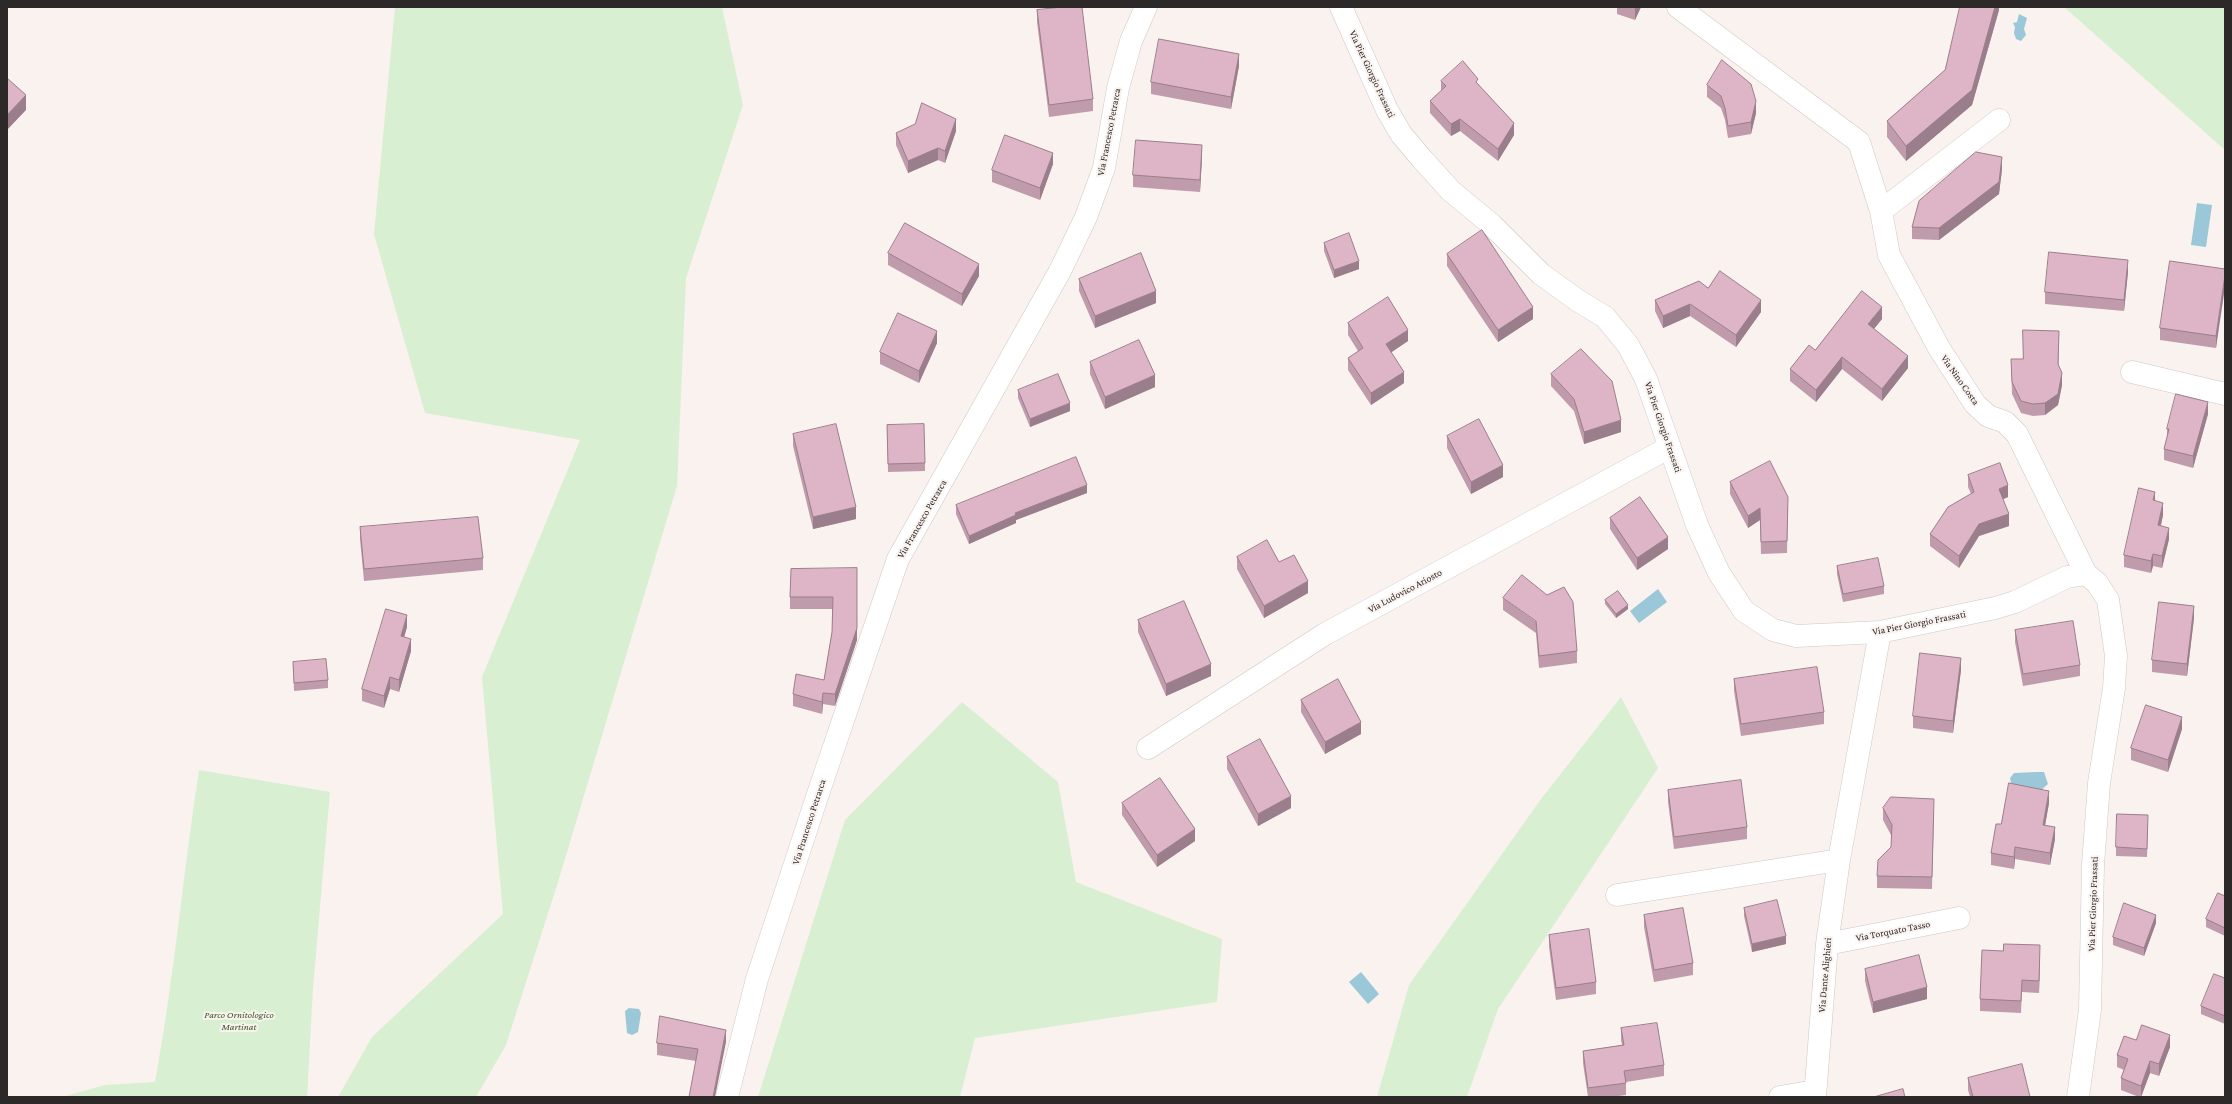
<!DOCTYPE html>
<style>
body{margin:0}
#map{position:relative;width:2232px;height:1104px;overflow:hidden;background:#faf2ee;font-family:"Crimson Pro",serif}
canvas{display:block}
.frame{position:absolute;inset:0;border:8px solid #2c2928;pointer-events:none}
</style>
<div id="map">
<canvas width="2232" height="1104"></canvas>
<div class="frame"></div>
</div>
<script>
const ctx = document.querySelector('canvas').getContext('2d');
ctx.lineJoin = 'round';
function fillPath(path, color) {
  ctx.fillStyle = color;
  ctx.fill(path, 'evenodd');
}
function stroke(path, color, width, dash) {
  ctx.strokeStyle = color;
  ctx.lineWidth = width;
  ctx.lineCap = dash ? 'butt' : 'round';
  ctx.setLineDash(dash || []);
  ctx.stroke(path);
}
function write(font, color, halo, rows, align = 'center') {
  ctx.font = font + ' "Crimson Pro",serif';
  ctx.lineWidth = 4;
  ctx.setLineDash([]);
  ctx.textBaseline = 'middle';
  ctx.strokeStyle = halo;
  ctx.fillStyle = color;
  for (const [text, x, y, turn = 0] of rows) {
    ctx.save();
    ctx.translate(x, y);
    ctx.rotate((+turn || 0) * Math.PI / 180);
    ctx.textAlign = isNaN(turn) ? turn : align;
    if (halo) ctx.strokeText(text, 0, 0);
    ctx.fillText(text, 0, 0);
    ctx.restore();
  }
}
const green = new Path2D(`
 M395,7H722L743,105L686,278L677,486L558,882L506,1045L476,1097H338L372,1037L503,914L482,677L580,440L425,413L374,234Z
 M2064,7H2225V150Z
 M1621,697L1658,768L1498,1009L1467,1097H1377L1409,985L1541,799Z
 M962,702L1058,782L1076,882L1222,939L1217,1002L975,1038L960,1097H758L845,820Z
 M199,770L330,792L313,988L307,1097H62L105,1085L155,1082C174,979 183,874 199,770Z`);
const water = new Path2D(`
 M2019,14L2027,18L2024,29L2026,35L2021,41L2016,39L2014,33L2015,27L2013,23L2017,22Z
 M2197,203L2212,205L2206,247L2191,245Z
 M1658,589L1667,602L1639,623L1630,611Z
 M2036,772H2044L2048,784L2038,793L2034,792L2032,788H2012L2010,778L2014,773Z
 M1361,972L1379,994L1368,1004L1349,982Z
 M629,1008L639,1009L641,1013L638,1032L632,1035L627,1033L625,1011Z`);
const minor = new Path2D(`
 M1341,7L1387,110L1401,134L1422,159L1451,191L1492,225L1541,274L1577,300L1605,317L1628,345L1646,379L1697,525L1719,573L1744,611L1773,630L1796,636L1880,632L1995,608L2015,602L2067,577L2086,574L2097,583L2108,600L2116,656L2114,688L2099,783L2093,865L2090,1010L2078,1097
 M1678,7L1859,142L1881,211L1889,255L1939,348L1975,404L1988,416L2005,422L2017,434L2086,574
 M1881,211L1999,120
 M2132,372L2225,394
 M1148,748L1325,634L1670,447
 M1617,895L1839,860
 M1827,944L1959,918
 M727,1097L757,979L819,791L898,559L1060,271L1086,217L1104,168L1118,88L1131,41L1146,7
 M1780,1097L1815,1091
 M1815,1097L1827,944L1839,860L1880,632`);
const wall = new Path2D(`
 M1617,7H1641L1635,20L1617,14Z
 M1999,7V10L1972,105L1906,161L1887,137V121L1945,70Z
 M1037,10L1093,99V111L1049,117L1037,22Z
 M1239,66L1231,109L1151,94V82Z
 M1441,81L1478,84L1514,135L1498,161L1460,131L1451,136L1430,113V101L1441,91Z
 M1707,85L1756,113L1751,134L1728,138L1725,120L1721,108L1707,97Z
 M956,131L945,163L938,160L908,173L896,145V133Z
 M1202,157L1200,192L1133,187V175Z
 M1053,164L1040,200L992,182V170Z
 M2002,169L1999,194L1939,240L1912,239V227Z
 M1324,243L1359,269L1334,278L1324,251Z
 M888,253L979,276L962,306L888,265Z
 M1447,254L1533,319L1498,342L1447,266Z
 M2225,269L2216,348L2160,340V328Z
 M2128,272L2124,311L2045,304V292Z
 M1079,279L1156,303L1095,328L1079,291Z
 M1708,288L1761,312L1736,347L1690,316L1663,328L1655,311V300Z
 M1882,319L1874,329L1908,368L1882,401L1842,369L1816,402L1790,381V369L1815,350Z
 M1348,323L1408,341L1391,352L1404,383L1371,405L1348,370V358L1358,351L1348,335Z
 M937,343L919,383L880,364V352Z
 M2059,343L2058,365L2062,385L2058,405L2045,415L2033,416L2021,413L2012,394L2011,359H2023Z
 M1090,362L1155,387L1105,409L1090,374Z
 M1551,374L1621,432L1584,444L1574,411L1551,386Z
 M1018,390L1070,411L1030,427L1018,398Z
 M2208,414L2193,468L2164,460V449L2167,439V429Z
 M887,425L925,463V471L888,472Z
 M793,434L856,519L813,529L793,446Z
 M1447,436L1503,477L1471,494L1447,448Z
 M1968,475L2008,497L2003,499L2009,526L1979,536L1959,568L1930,546V534L1971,494L1968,487Z
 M1730,482L1788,509L1787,553L1761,554L1760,520L1748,528L1730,494Z
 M1087,493L1016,520V523L969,544L956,514V505Z
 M2155,501L2163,515L2161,526L2169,539L2162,568L2153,566L2151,573L2124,567V555Z
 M1610,518L1668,549L1637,570L1610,529Z
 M360,527L483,558V570L364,581L360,539Z
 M1237,557L1279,562L1308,593L1264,618L1237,569Z
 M1837,566L1884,586V594L1843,602L1837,574Z
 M857,568V640L835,706L823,704L822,714L793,706V694L824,680L832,632V609H790V597Z
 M1503,598L1577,651V663L1539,668L1536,633L1503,610Z
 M1605,600L1628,609L1616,618L1605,604Z
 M2194,618L2187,676L2152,672V660Z
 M1138,620L1211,676L1166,696L1138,632Z
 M407,627L404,637L411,651L399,692L390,689L384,708L362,701V689Z
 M2015,630L2080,665V676L2023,686L2015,642Z
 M293,662L328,680V688L294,691Z
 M1961,670L1953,733L1913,728V716Z
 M1734,679L1824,712V724L1741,736L1734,691Z
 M1301,700L1361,734L1325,754L1301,712Z
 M2182,729L2168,772L2131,760V748Z
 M1227,757L1291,808L1258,826L1227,769Z
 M1668,790L1747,827V839L1674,849L1668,802Z
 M1122,803L1195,841L1157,867L1122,815Z
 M2049,803L2045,825L2055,839L2050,865L2015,859L2014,869L1991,865V853L2001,824Z
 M1883,808L1934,811L1932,889L1877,888V876L1891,847L1892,837L1883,820Z
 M2148,824L2147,857L2116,856V847Z
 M2225,896V936L2206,927V919Z
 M1744,908L1786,944L1752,952L1744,916Z
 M1644,915L1693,963V975L1654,982L1644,927Z
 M2156,923L2144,956L2113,945V937Z
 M1549,935L1596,982V994L1556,1000L1549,947Z
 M2040,957L2039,993L2022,992L2021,1013L1980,1011V999Z
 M1865,969L1927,999L1873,1013L1865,981Z
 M2225,978V1024L2201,1014V1006Z
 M1621,1028L1664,1065V1076L1626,1082V1095L1611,1097H1588L1583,1063V1051L1622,1045L1621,1040Z
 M2136,1040L2170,1047L2159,1076L2150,1073L2141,1097H2139L2121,1090V1078L2124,1070L2117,1067V1055Z
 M726,1042L696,1061L657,1055V1043Z
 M1968,1078L2030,1097H1970L1968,1090Z`);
const shadedWall = new Path2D(`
 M1635,7H1641L1635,20Z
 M1995,7H1999V10L1972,105L1906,161V146Z
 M1239,54V66L1231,109V97Z
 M26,95V110L7,130V115Z
 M1756,101V113L1751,134V122Z
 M956,119V131L945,163V151Z
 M1460,119V131L1451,136V124Z
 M1514,123V135L1498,161V149Z
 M1202,145V157L1200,192V180Z
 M938,148V160L908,173V161Z
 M1053,153V164L1040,200V188Z
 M2002,157V169L1999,194L1939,240V228Z
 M2128,260V272L2124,311V300Z
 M1359,261V269L1334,278V270Z
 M979,264V276L962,306V294Z
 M2225,275V287L2216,348V336Z
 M1156,291V303L1095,328V316Z
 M1761,300V312L1736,347V335Z
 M1690,304V316L1663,328V316Z
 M1533,307V319L1498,342V330Z
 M1882,307V319L1868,336V324Z
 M1408,330V341L1386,356V344Z
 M937,331V343L919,383V371Z
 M2059,331V343L2058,376V364Z
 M1908,356V368L1882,401V389Z
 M1842,357V369L1816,402V390Z
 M1404,372V383L1371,405V393Z
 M2062,373V385L2058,405L2045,415V403Z
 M1155,375V387L1105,409V397Z
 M2208,402V414L2193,468V456Z
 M1070,403V411L1030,427V419Z
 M1621,420V432L1584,444V432Z
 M1503,465V477L1471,494V482Z
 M1087,485V493L1016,520V523L969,544V536L1015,513Z
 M2008,485V497L1999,501V489Z
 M2155,492V504L2153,500Z
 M2163,503V515L2158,537V525Z
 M856,507V519L813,529V517Z
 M1760,508V520L1748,528V516Z
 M2009,514V526L1979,536L1959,568V556L1979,524Z
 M2169,528V539L2162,568V556Z
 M1668,537V549L1637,570V558Z
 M2153,554V566L2151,573V561Z
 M1308,581V593L1264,618V606Z
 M1628,605V609L1616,618V614Z
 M2194,606V618L2187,676V664Z
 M407,615V627L401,648V636Z
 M857,628V640L835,706V694Z
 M411,639V651L399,692V680Z
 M1961,658V670L1953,733V721Z
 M1211,664V676L1166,696V684Z
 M390,677V689L384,708V696Z
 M823,693V704L822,714V702Z
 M2182,717V729L2168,772V760Z
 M1361,722V734L1325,754V742Z
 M2049,791V803L2043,837V825Z
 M1291,796V808L1258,826V814Z
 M2055,827V839L2050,865V853Z
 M1195,829V841L1157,867V855Z
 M2015,847V859L2014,869V857Z
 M2156,915V923L2144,956V948Z
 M1786,936V944L1752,952V944Z
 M2040,945V957L2039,993V981Z
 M1927,987V999L1873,1013V1002Z
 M726,1030V1042L715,1097H713Z
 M2170,1035V1047L2159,1076V1064Z
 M2150,1061V1073L2141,1097V1086Z`);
const building = new Path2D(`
 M1063,7H1082L1093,99L1049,105L1037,10Z
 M1960,7H1995L1972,90L1906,146L1887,121L1945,70Z
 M1159,39L1239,54L1231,97L1151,82Z
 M1722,60L1751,84L1756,101L1751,122L1728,126L1725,108L1721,96L1707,85Z
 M1463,61L1478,79L1476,82L1514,123L1498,149L1460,119L1451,124L1430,101L1446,86L1441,81Z
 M7,78L26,95L7,115Z
 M922,103L956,119L945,151L938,148L908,161L896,133L915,124Z
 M1005,135L1053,153L1040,188L992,170Z
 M1136,140L1202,145L1200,180L1133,175Z
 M1976,152L2002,157L1999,182L1939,228L1912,227L1919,201Z
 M905,223L979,264L962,294L888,253Z
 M1482,230L1533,307L1498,330L1447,254Z
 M1349,233L1359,261L1334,270L1324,243Z
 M2049,252L2128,260L2124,300L2045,292Z
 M1141,253L1156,291L1095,316L1079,279Z
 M2170,261L2225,269V275L2216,336L2160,328Z
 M1720,271L1761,300L1736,335L1690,304L1663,316L1655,300L1699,281L1708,288Z
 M1862,291L1882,307L1868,324L1908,356L1882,389L1842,357L1816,390L1790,369L1809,345L1815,350Z
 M1388,297L1408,330L1386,344L1404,372L1371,393L1348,358L1363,348L1348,323Z
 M898,313L937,331L919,371L880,352Z
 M2023,330L2059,331L2058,364L2062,373L2058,394L2045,403L2033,404L2021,401L2012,382L2011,359H2023Z
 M1139,340L1155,375L1105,397L1090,362Z
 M1581,349L1612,381L1621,420L1584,432L1574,399L1551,374Z
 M1058,374L1070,403L1030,419L1018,390Z
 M2176,394L2208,402L2193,456L2164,449L2169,429H2167Z
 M1479,419L1503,465L1471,482L1447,436Z
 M836,424L856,507L813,517L793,434Z
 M924,424L925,463L888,464L887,425Z
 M1076,457L1087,485L1015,513L1016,515L969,536L956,505Z
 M1770,461L1788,497L1787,541L1761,542L1760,508L1748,516L1730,482Z
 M2000,463L2008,485L1999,489L2009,514L1979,524L1959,556L1930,534L1948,507L1974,492L1968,475Z
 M2139,488L2155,492L2153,500L2163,503L2158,525L2169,528L2162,556L2153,554L2151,561L2124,555Z
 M1640,497L1668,537L1637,558L1610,518Z
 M478,517L483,558L364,569L360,527Z
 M1267,540L1279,562L1294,555L1308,581L1264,606L1237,557Z
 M1878,558L1884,586L1843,594L1837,566Z
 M857,568V628L835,694L823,693L822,702L793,694L796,674L824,680L832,632L833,597H790L791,569Z
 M1522,575L1547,595L1564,587L1573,602L1577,651L1539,656L1536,621L1503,598Z
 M1618,591L1628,605L1616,614L1605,600Z
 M1184,601L1211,664L1166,684L1138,620Z
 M2159,602L2194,606L2187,664L2152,660Z
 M386,609L407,615L401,636L411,639L399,680L390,677L384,696L362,689Z
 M2073,621L2080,665L2023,674L2015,630Z
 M1920,653L1961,658L1953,721L1913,716Z
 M326,659L328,680L294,683L293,662Z
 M1817,667L1824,712L1741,724L1734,679Z
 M1338,679L1361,722L1325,742L1301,700Z
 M2146,705L2182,717L2168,760L2131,748Z
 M1260,739L1291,796L1258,814L1227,757Z
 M1160,778L1195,829L1157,855L1122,803Z
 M1741,780L1747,827L1674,837L1668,790Z
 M2009,783L2049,791L2043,825L2055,827L2050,853L2015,847L2014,857L1991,853L1996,824H2001Z
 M1891,797L1934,799L1932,877L1877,876L1878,860L1891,847L1892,825L1883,808Z
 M2117,814L2148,815L2147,849L2116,847Z
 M2218,893L2225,896V928L2206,919Z
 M1777,900L1786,936L1752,944L1744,908Z
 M2124,903L2156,915L2144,948L2113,937Z
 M1683,908L1693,963L1654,970L1644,915Z
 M1589,929L1596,982L1556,988L1549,935Z
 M2004,944L2040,945L2039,981L2022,980L2021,1001L1980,999L1982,950L2003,951Z
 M1919,955L1927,987L1873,1002L1865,969Z
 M2214,974L2225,978V1016L2201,1006Z
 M660,1016L726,1030L713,1097H689L698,1049L657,1043Z
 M1657,1023L1664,1065L1624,1071L1626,1083L1588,1088L1583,1051L1624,1045L1621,1028Z
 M2142,1025L2170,1035L2159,1064L2150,1061L2141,1086L2121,1078L2128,1059L2117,1055L2124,1036L2136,1040Z
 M2022,1064L2030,1097H1973L1968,1078Z
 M1903,1089L1905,1097H1874Z`);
const streetNames = [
 ["Via Pier Giorgio Frassati",1372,74,65],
 ["Via Francesco Petrarca",1109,132,-79],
 ["Via Nino Costa",1960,380,55],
 ["Via Pier Giorgio Frassati",1663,427,71],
 ["Via Francesco Petrarca",922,519,-60],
 ["Via Ludovico Ariosto",1405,591,-28],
 ["Via Pier Giorgio Frassati",1919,623,-11],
 ["Via Francesco Petrarca",809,822,-72],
 ["Via Pier Giorgio Frassati",2093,904,-88],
 ["Via Torquato Tasso",1893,931,-11],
 ["Via Dante Alighieri",1825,975,-85]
];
const parkNames = [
 ["Parco Ornitologico",239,1015],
 ["Martinat",239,1027]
];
fillPath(green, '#d9efd1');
fillPath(water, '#9ac8d8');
stroke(minor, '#cfc7c3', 23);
stroke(minor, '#fff', 22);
fillPath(wall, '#bf9bab');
fillPath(shadedWall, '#9b7e8b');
fillPath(building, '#deb4c7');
stroke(building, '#9b7e8b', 1);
write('10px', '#2c2928', '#faf2ee', streetNames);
write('italic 10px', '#365626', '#faf2ee', parkNames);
</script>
